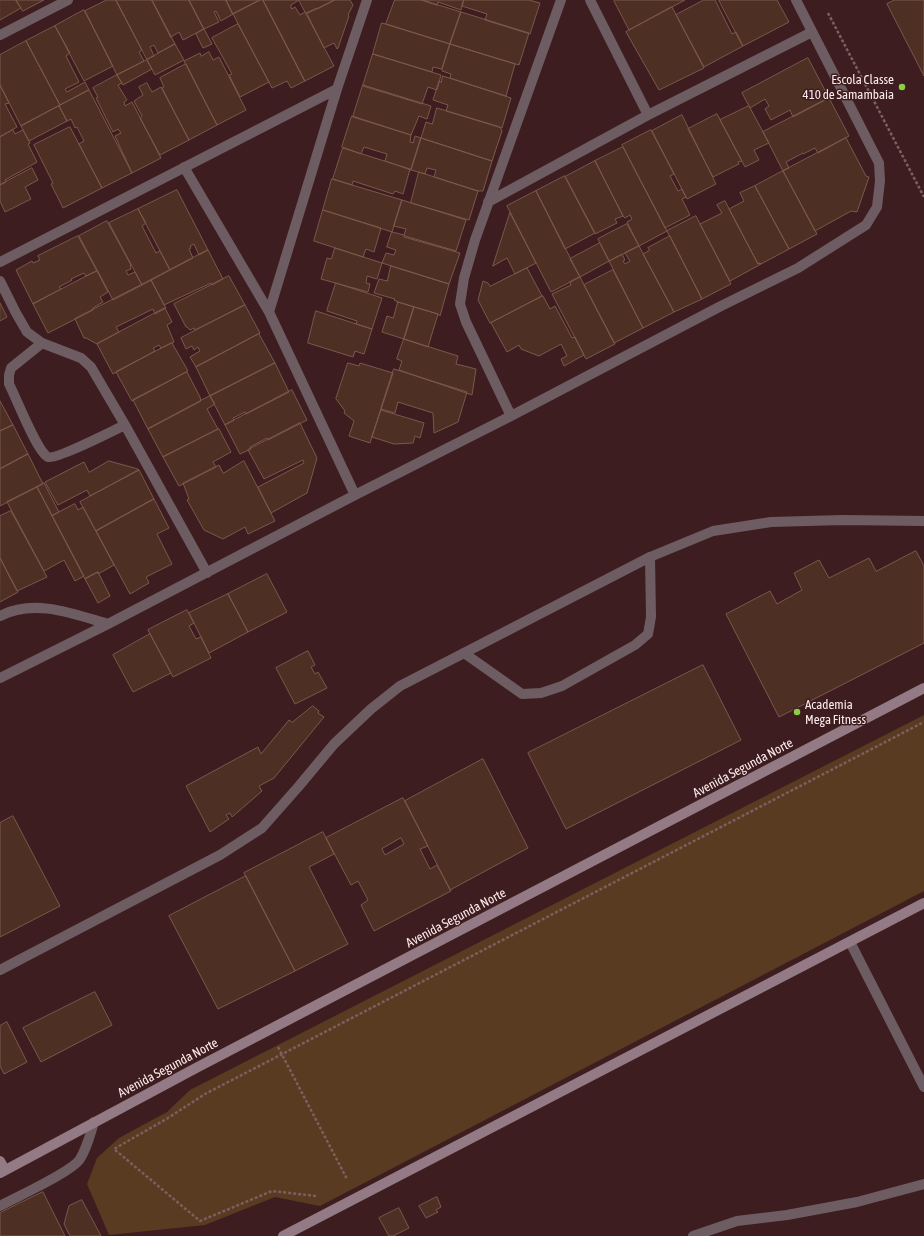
<!DOCTYPE html>
<style>
body{margin:0}
canvas{display:block;background:#3d1d1f}
</style>
<canvas width="924" height="1236"></canvas>
<script>
const ctx = document.querySelector('canvas').getContext('2d');
ctx.lineJoin = 'round';
function fillPath(path, color) {
  ctx.fillStyle = color;
  ctx.fill(path, 'evenodd');
}
function stroke(path, color, width, dash) {
  ctx.strokeStyle = color;
  ctx.lineWidth = width;
  ctx.lineCap = dash ? 'butt' : 'round';
  ctx.setLineDash(dash || []);
  ctx.stroke(path);
}
function write(font, color, halo, rows, align = 'center') {
  ctx.font = font + ' "Asap Condensed",sans-serif';
  ctx.lineWidth = 3;
  ctx.setLineDash([]);
  ctx.textBaseline = 'middle';
  ctx.strokeStyle = halo;
  ctx.fillStyle = color;
  for (const [text, x, y, turn = 0] of rows) {
    ctx.save();
    ctx.translate(x, y);
    ctx.rotate((+turn || 0) * Math.PI / 180);
    ctx.textAlign = isNaN(turn) ? turn : align;
    if (halo) ctx.strokeText(text, 0, 0);
    ctx.fillText(text, 0, 0);
    ctx.restore();
  }
}
const green = new Path2D(`
 M924,715V891L320,1206L275,1197L205,1225L109,1235L87,1184L97,1158L119,1138L167,1112L190,1090Z`);
const building = new Path2D(`
 M0,0H16L21,8L0,20Z
 M16,0H44L23,11Z
 M107,0H116L142,50L139,52L144,61L117,75L85,11Z
 M116,0H152L175,44L158,53L154,45L150,47L154,56L147,59Z
 M152,0H189L204,29L183,40L179,32L171,37Z
 M189,0H226L233,14L221,21L216,11L214,12L219,22L204,29Z
 M226,0H260L233,14Z
 M260,0H263L305,81L291,88L287,81L272,88L233,14Z
 M263,0H299L291,5V8L292,9L295,7L300,15L305,12L334,66L305,81Z
 M299,0H335L317,9V8L306,13Z
 M335,0H350L353,5L348,15L349,16L338,48L337,49L334,43L324,48L307,14Z
 M395,0H422L461,12L450,44L386,24Z
 M422,0H464L461,10L438,2L437,5Z
 M464,0H529L540,3L530,34L485,20L487,14L462,6Z
 M615,0H685L629,30L614,1Z
 M704,0H715L732,34L736,32L743,46L704,67L676,15Z
 M719,0H777L789,22L743,46Z
 M895,0H924V76L887,4Z
 M672,7L704,68L659,90L626,32Z
 M84,10L113,66L84,81L55,26Z
 M461,12L529,33L519,65L450,44Z
 M382,23L450,44L442,69L433,67L432,72L373,54Z
 M238,24L269,82L240,97L229,75L232,74L212,38Z
 M55,26L70,53L66,56L79,82L65,89L67,92L85,82L89,90L60,105L26,41Z
 M204,29L212,44L203,48L196,34Z
 M26,41L60,105L21,126L0,85V55Z
 M175,44L184,60L155,75L147,60Z
 M450,44L515,64L506,96L450,78L451,74L442,71V69Z
 M209,52L213,60L219,57L246,110L217,125L184,61L200,53L201,56Z
 M373,54L441,75L437,90L428,87L422,104L363,86Z
 M808,58L829,98L793,117L790,110L771,120L765,109L769,106L765,99L750,108L742,93Z
 M147,60L152,69L123,85L117,75Z
 M186,64L217,125L189,140L162,88L164,87L160,78Z
 M117,75L122,83L118,85L119,87L127,100L124,102L125,106L132,102L161,158L132,173L115,136L121,133L118,129L113,132L96,98L98,97L93,88Z
 M443,76L511,98L502,128L446,111L448,105L433,100L439,81L441,82Z
 M147,83L152,92L161,87L189,140L160,155L140,118L142,116L134,101L143,95L139,87Z
 M0,85L9,103L5,104L17,127L0,137Z
 M363,85L431,106L427,119L419,116L411,135L353,117Z
 M89,90L132,173L102,188L79,144L84,141L77,127L75,128L71,119L67,121L59,106Z
 M829,98L849,136L818,153L815,148L803,154V153L786,162L789,168L783,171L763,132Z
 M59,106L67,121L29,141L21,126Z
 M749,106L769,143L754,150L759,160L745,167L720,120Z
 M437,108L500,127L502,131L492,161L421,138L426,122L432,124Z
 M717,114L742,161L738,162L739,164L713,177L688,129Z
 M682,115L716,184L687,199L652,131Z
 M352,116L411,135L410,142L413,143L415,136L421,138L411,170L385,161L387,154L364,147L361,154L342,147Z
 M70,127L102,188L63,208L51,184L53,183L34,145Z
 M13,130L15,134L23,130L30,143L28,144L37,162L5,180L6,182L0,185V137Z
 M651,130L674,174L670,176L678,191L682,189L686,197L682,199L690,215L665,228L622,145Z
 M421,138L492,161L483,191H478L434,177L436,170L427,168L425,174L411,170Z
 M846,138L866,176L869,177L857,212L851,211L815,231L783,171Z
 M623,147L667,231L639,246L627,222L632,219L630,215L625,218L623,216L595,161Z
 M343,148L410,169L403,194L395,191L393,194L353,181L352,185L333,179Z
 M595,161L623,216L615,219L617,223L595,234L565,177Z
 M32,168L38,180L25,187L31,199L5,212L0,201V185Z
 M783,171L817,234L789,249L755,186Z
 M419,172L478,191L469,220L411,203Z
 M565,176L595,233L565,249L536,191Z
 M332,179L402,200L392,232L323,210Z
 M755,186L789,249L761,264L760,263L758,264L729,209L744,201L740,193Z
 M177,190L208,250L199,255L194,244L190,246L191,248L189,249L193,258L170,270L138,209Z
 M536,191L580,277L551,292L507,206Z
 M402,200L466,220L456,251L405,236L404,235L406,229L394,226Z
 M725,201L758,264L760,263L761,264L730,281L700,224L722,213L717,205Z
 M138,209L146,223L142,226L156,253L160,251L170,270L142,285L109,223Z
 M323,210L381,228L374,252L366,249L363,257L314,241Z
 M510,213L536,263L515,274L507,258L493,266Z
 M696,216L731,284L702,299L667,231Z
 M107,221L131,265L130,266L131,269L126,271L128,275L135,272L142,285L113,300L79,236Z
 M627,224L639,246L609,261L598,239Z
 M392,232L404,235V237L460,253L449,284L382,263L386,253L394,255L396,250L387,247Z
 M78,236L97,271L86,276L84,273L71,279L72,280L59,287L61,289L33,304L16,270L32,261L33,263L40,260L38,256Z
 M670,236L702,299L674,312L643,254L650,250L648,248Z
 M600,243L609,261L580,277L570,259Z
 M639,246L674,312L643,328L609,261L622,254L625,260L623,261L625,264L630,261L625,253Z
 M335,248L382,263L377,279L367,276L366,283L370,284L368,292L321,279L327,258L331,259Z
 M208,250L223,279L212,285L211,283L164,305L151,280Z
 M391,266L449,284L440,316L438,314L398,302L394,300L395,299L374,293L379,279L387,281Z
 M527,268L542,296L490,323L478,300L483,281L488,283L490,286Z
 M613,270L643,328L614,343L584,285Z
 M97,271L108,292L100,297L103,302L93,308V310L48,333L33,304Z
 M229,276L245,305L195,330L194,328L190,330L187,327H186L174,304Z
 M580,277L615,344L586,359L552,294L571,285L570,282Z
 M151,280L166,308L155,314L153,309L116,327L119,332L97,344L86,338H84L75,319Z
 M336,283L382,298L372,329L356,324L357,321L327,311Z
 M543,296L550,309L555,306L572,338L575,337L584,355L564,366L561,359L567,356L561,344L539,356L521,349L519,345L507,352L491,323Z
 M398,302L414,307L404,339L382,332L387,316L393,318Z
 M0,303L7,317L0,321Z
 M245,305L260,333L196,367L190,357L200,351L198,347L194,350L192,346L186,349L181,338Z
 M414,307L438,314L428,347L404,339Z
 M165,308L172,322L167,325L174,342L161,348L159,345L153,348L155,351L113,374L97,344Z
 M316,311L372,329L364,354L355,351L353,357L308,343Z
 M259,334L275,363L210,396L196,367Z
 M404,339L458,356L456,364L476,369L472,395L399,370L402,361L397,359Z
 M172,343L188,371L132,401L116,372Z
 M275,363L289,392L246,414L245,412L233,418L234,420L225,425L210,396Z
 M348,363L359,366L360,363L393,373L370,443L349,436L354,421L344,413L345,411L336,399Z
 M394,369L467,392L458,422L434,433L433,413L398,402L395,413L381,409Z
 M187,372L200,397L201,401L148,429L133,400Z
 M292,390L307,420L268,440L267,438L250,447L251,449L240,454L225,425Z
 M210,396L215,404L207,409L218,429L163,457L148,429Z
 M0,401L13,425L0,431Z
 M381,410L424,423L420,438L415,436L413,443L394,444L372,437Z
 M300,423L317,458L307,493L271,513L258,487L304,463L303,460L264,479L248,450Z
 M13,425L28,454L0,469V431Z
 M219,429L231,452L213,462L216,467L179,486L163,457Z
 M28,454L43,484L0,506V469Z
 M109,461L138,469L139,470L90,496L87,490L58,505L45,482L84,462L89,472Z
 M244,461L275,521L248,534L245,527L223,539L204,530L187,500L189,499L183,483L219,465L223,473Z
 M139,470L154,499L96,531L80,502Z
 M44,483L59,512L52,516L37,487Z
 M37,487L84,576L75,581L64,560L44,571L7,502Z
 M154,499L169,528L157,534L172,564L146,577L149,583L130,594L96,531Z
 M75,504L78,510L83,507L114,565L98,574V572L85,579L52,516Z
 M11,511L47,577L17,591L0,558V516Z
 M916,551L924,566V643L779,717L726,614L770,591L777,604L802,590L794,573L819,560L829,578L869,558L876,571Z
 M0,558L18,592L0,602Z
 M98,572L110,596L98,603L85,579Z
 M267,574L287,612L248,632L228,594Z
 M228,594L248,632L209,653L189,613Z
 M187,610L194,623L189,626L196,639L201,637L211,658L173,677L148,630Z
 M150,634L171,673L133,692L113,655Z
 M308,651L315,665L311,667L315,674L318,672L327,688L295,704L276,668Z
 M703,665L741,740L566,829L528,753Z
 M313,706L319,711L318,713L324,717L274,778L259,786L262,791L232,817L230,813L226,815L229,819L210,832L186,786L258,747L261,754L289,720L292,722Z
 M483,759L528,848L450,890L405,801Z
 M403,798L428,846L420,849L430,869L437,865L451,891L374,931L361,905L368,900L358,881L351,885L326,838ZM401,838L404,844L385,855L382,849Z
 M13,816L60,906L0,937V823Z
 M323,832L334,854L309,867L348,944L295,971L244,873Z
 M246,876L295,971L218,1009L169,916Z
 M95,992L112,1025L41,1062L23,1028Z
 M7,1022L27,1062L4,1074L0,1066V1026Z
 M43,1192L65,1236H0V1213Z
 M437,1197L441,1207L436,1210L438,1212L426,1218L419,1206Z
 M82,1200L101,1236H70L64,1224L69,1206Z
 M399,1208L409,1228L393,1236H389L379,1218Z`);
const path = new Path2D(`
 M828,13L924,197
 M278,1047L347,1179
 M316,1196L272,1191L200,1221L114,1149L168,1118L205,1094L924,722`);
const lane = new Path2D(`
 M464,653L522,694L541,693L562,686L635,645L648,634L651,617L650,557
 M0,1206C16,1197 72,1172 80,1159C87,1148 90,1135 94,1122`);
const street = new Path2D(`
 M590,0L648,115
 M0,35L68,0
 M184,167L269,312
 M488,202L648,115L812,32
 M0,262L337,89
 M0,281L16,313L27,332L42,343L81,358L91,367L125,425C114,430 56,460 48,457C37,452 16,397 9,384V375L11,368L42,343
 M511,416L466,322L460,304L464,278L475,240L561,0
 M125,425L207,573
 M355,495L269,312L337,89L367,0
 M0,616C34,598 74,614 108,624
 M0,678L108,624L355,495L511,416L721,306L798,268L866,225L877,207L880,181L879,163L796,0
 M850,942L924,1087
 M0,970L220,855L262,828L299,786L334,744L371,709L400,686L650,557L713,531L771,522L843,520L924,521
 M693,1236L737,1221L787,1215L857,1202L924,1184`);
const secondary = new Path2D(`
 M0,1161L5,1170
 M0,1173L196,1068L924,688
 M283,1236L924,903`);
const markers = [
 [902,87,4,"#8cce45"],
 [797,712,4,"#8cce45"]
];
const poiNames = [
 ["Escola Classe",894,80],
 ["410 de Samambaia",894,95],
 ["Academia",805,705,"left"],
 ["Mega Fitness",805,720,"left"]
];
const streetNames = [
 ["Avenida Segunda Norte",743,768,-28],
 ["Avenida Segunda Norte",456,918,-28],
 ["Avenida Segunda Norte",168,1068,-28]
];
fillPath(green, '#583b20');
fillPath(building, '#4e2f24');
stroke(building, '#7a584c', 1);
stroke(path, '#7b5f61', 2.5, [3, 2]);
stroke(lane, '#6d5d63', 10);
stroke(street, '#6d5d63', 10);
stroke(secondary, '#937a84', 10);
for (const [x, y, r, color] of markers) {
  const dot = new Path2D();
  dot.arc(x, y, r, 0, 2 * Math.PI);
  ctx.fillStyle = color;
  ctx.fill(dot);
  stroke(dot, '#3d1d1f', 1.5);
}
write('13px', '#fdebeb', '#3d1d1f', poiNames, 'right');
write('13px', '#fdebeb', '#3d1d1f', streetNames);
</script>
